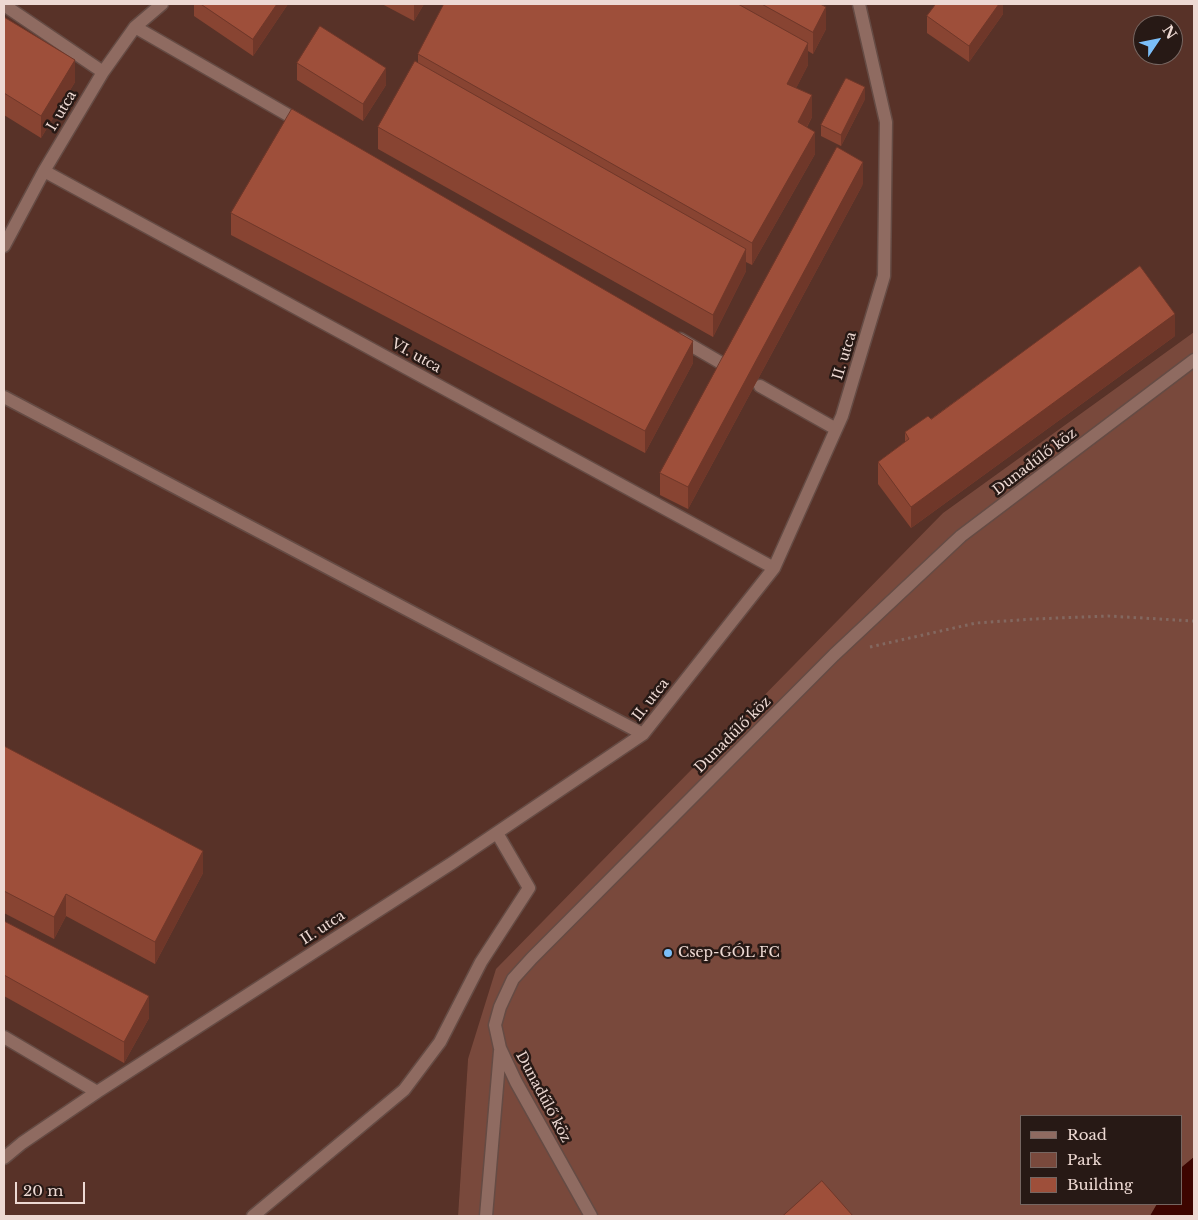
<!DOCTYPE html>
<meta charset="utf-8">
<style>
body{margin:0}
#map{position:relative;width:1198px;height:1220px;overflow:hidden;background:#4b2c24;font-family:"Libre Baskerville",serif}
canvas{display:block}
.frame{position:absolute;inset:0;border:5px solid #edd9d3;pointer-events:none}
.legend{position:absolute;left:1020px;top:1115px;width:162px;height:90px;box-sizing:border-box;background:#271915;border:1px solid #766661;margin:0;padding:6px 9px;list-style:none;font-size:15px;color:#edd9d3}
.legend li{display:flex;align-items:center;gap:10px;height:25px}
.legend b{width:25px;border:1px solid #766661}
.north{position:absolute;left:1133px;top:15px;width:50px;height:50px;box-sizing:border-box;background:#271915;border:1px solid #766661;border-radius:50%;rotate:56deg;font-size:14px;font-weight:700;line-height:20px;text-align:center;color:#edd9d3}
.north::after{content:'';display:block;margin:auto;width:18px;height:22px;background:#7bbef8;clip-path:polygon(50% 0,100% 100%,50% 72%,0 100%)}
.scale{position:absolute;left:15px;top:1182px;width:70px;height:22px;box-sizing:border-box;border:2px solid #edd9d3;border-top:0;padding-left:6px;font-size:15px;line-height:18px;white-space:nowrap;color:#edd9d3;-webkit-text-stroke:4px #271915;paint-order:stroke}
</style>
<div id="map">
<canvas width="1198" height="1220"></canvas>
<div class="frame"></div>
<ul class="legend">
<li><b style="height:6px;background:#8f6b61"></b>Road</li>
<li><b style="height:14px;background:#79493c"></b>Park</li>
<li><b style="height:14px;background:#9e4f3a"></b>Building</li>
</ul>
<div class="north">N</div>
<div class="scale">20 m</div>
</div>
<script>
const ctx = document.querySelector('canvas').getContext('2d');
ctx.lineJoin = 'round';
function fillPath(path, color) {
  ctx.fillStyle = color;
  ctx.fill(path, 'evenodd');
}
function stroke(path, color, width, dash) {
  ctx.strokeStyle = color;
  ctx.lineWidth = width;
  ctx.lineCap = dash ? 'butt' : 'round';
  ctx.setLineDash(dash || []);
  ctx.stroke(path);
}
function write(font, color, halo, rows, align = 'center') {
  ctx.font = font + ' "Libre Baskerville",serif';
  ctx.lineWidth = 5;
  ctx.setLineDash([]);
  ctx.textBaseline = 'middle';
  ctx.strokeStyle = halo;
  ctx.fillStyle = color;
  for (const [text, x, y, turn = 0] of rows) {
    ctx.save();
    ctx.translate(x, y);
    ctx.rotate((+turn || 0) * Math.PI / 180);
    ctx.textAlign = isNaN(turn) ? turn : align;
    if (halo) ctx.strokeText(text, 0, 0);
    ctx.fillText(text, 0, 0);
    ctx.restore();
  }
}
const built = new Path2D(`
 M4,4H1194V332L943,513L468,1059L458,1216H4ZM1143,25H1173V55H1143Z`);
const green = new Path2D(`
 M1194,332V1157L1182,1167V1116H1022V1204H1157L1150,1216H458L468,1059L496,969L943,513Z`);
const water = new Path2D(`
 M1194,1157V1216H1150L1157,1204H1182V1167Z`);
const path = new Path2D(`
 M870,647L976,623L1034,619L1108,616L1194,621`);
const minor = new Path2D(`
 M4,5L103,72
 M135,27L302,123
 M44,171L774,568
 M4,246L44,171L103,72L135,27L162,4
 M680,339L723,364
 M760,386L836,429
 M4,397L643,734
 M4,1037L97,1092
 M4,1158L22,1143L97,1092L452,863L643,734L774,568L842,416L884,276L886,122L859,4
 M253,1216L404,1090L440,1042L481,962L529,888L497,833
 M486,1216L500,1051
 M591,1216L516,1082L500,1048L495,1025L500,1007L513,979L532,958L834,655L961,536L1194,360`);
const wall = new Path2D(`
 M194,4H288L253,56L194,16Z
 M382,4H424L414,21Z
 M444,4H820L826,29L813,54L808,51V65L796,88L812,117L807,127L815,154L752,265L746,262V271L713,337L378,149V127L418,62V54Z
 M1003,4V14L969,62L927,33V16Z
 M4,17L75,82L41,138L4,115Z
 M297,63L386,85L363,121L297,80Z
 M865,99L841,146L821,136V125Z
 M863,184L688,509L660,495V473Z
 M231,213L693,363L645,453L231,235Z
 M1175,336L911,528L878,484V462L905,442V432L931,419Z
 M4,746L203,873L155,964L66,916L54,939L4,913Z
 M4,921L149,1018L124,1063L4,996Z`);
const shadedWall = new Path2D(`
 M277,4H288L253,56V39Z
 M414,4H424L414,21Z
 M999,4H1003V14L969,62V46Z
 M826,7V29L813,54V32Z
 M808,43V65L787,106V84Z
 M75,60V82L41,138V116Z
 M386,68V85L363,121V104Z
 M865,87V99L841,146V135Z
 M812,95V117L798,143V122Z
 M815,132V154L752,265V243Z
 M863,162V184L688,509V487Z
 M746,249V271L713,337V315Z
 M1175,314V336L911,528V507Z
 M693,341V363L645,453V431Z
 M203,851V873L155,964V942Z
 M66,894V916L54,939V917Z
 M149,996V1018L124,1063V1042Z`);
const building = new Path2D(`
 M201,4H277L253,39Z
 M444,4H738L808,43L787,84L812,95L798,122L815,132L752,243L418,54Z
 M762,4H820L826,7L813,32Z
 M936,4H999L969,46L927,16Z
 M4,17L75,60L41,116L4,93Z
 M320,26L386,68L363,104L297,63Z
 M415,61L746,249L713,315L378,127Z
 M846,78L865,87L841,135L821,125Z
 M292,109L693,341L645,431L231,213Z
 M837,147L863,162L688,487L660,473Z
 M1140,266L1175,314L911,507L878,462L909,439L905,432L928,416L931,419Z
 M4,746L203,851L155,942L66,894L54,917L4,891Z
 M4,921L149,996L124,1042L4,975Z
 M822,1181L853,1216H783Z`);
const markers = [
 [668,953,5,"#7bbef8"]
];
const streetNames = [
 ["I. utca",62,111,-59],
 ["VI. utca",416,356,29],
 ["II. utca",845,356,-73],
 ["Dunadűlő köz",1035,462,-37],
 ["II. utca",651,700,-52],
 ["Dunadűlő köz",733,735,-45],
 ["II. utca",323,928,-33],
 ["Dunadűlő köz",543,1097,62]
];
const poiNames = [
 ["Csep-GÓL FC",678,953]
];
fillPath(built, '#583228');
fillPath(green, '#79493c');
fillPath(water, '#3d0500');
stroke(minor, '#654b44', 15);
stroke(path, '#836860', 3, [2.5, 4]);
stroke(minor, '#8f6b61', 12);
fillPath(wall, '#884432');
fillPath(shadedWall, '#6f3729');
fillPath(building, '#9e4f3a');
stroke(building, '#6f3729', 1);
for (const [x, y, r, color] of markers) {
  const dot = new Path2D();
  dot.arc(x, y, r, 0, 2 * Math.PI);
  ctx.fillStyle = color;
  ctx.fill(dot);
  stroke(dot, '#271915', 2);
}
write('14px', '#edd9d3', '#271915', streetNames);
write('14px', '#edd9d3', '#271915', poiNames, 'left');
</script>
